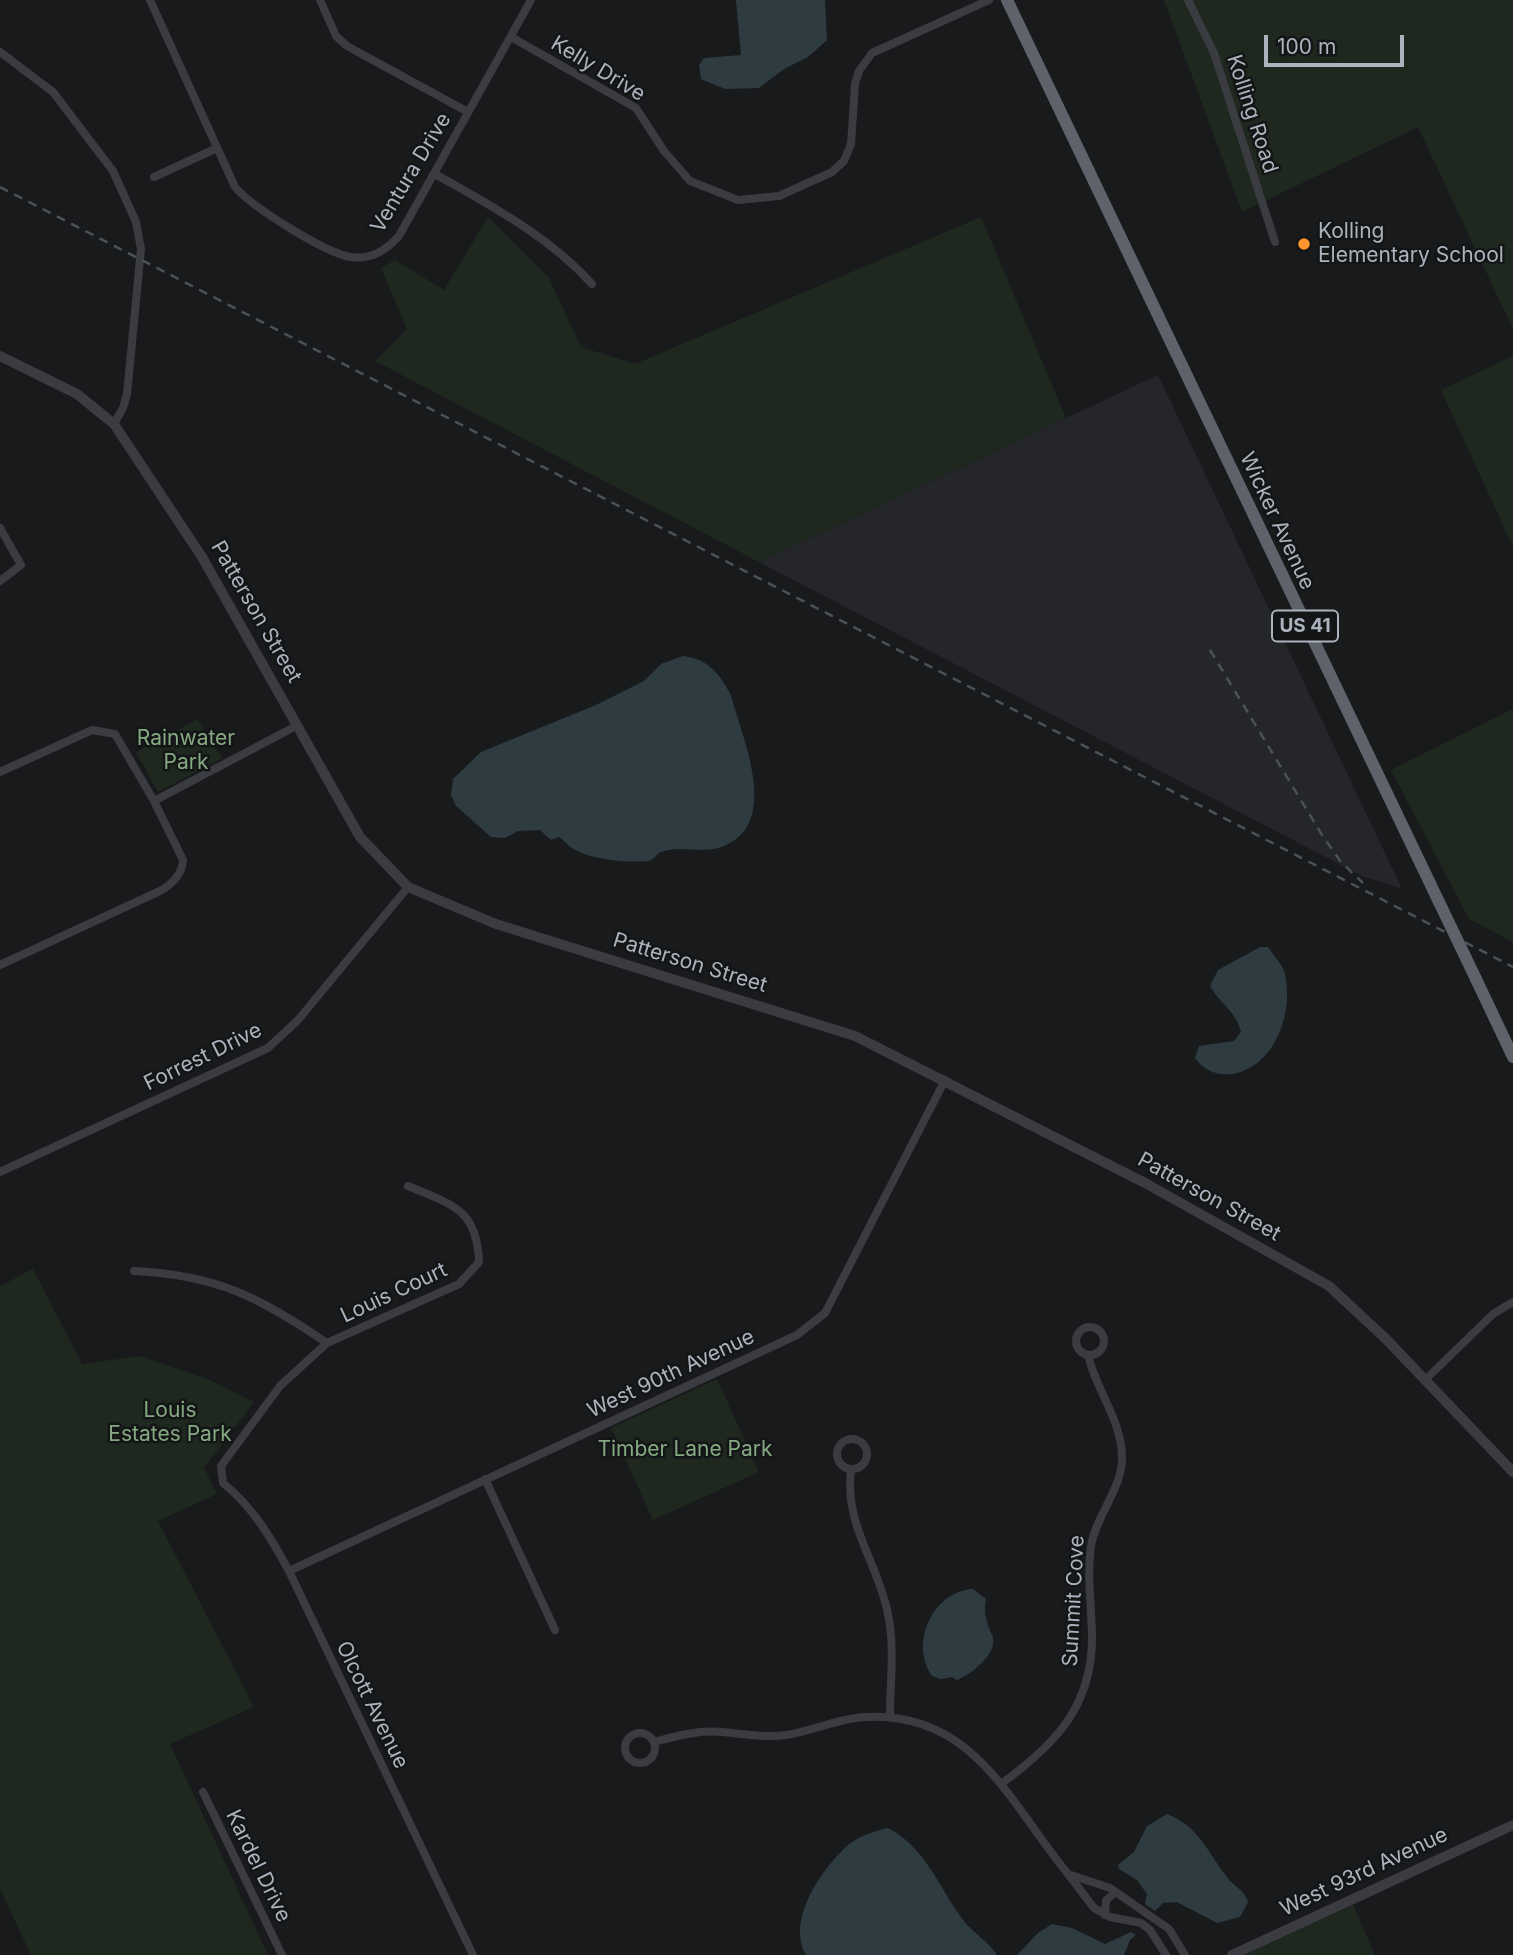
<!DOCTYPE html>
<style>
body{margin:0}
#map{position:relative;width:1513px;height:1955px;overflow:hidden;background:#191a1c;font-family:Inter,sans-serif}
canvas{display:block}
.scale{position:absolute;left:1264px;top:35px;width:140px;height:32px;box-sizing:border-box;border:4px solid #abb3bd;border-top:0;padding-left:9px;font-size:21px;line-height:24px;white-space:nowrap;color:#abb3bd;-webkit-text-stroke:5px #141517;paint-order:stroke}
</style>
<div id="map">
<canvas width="1513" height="1955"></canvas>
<div class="scale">100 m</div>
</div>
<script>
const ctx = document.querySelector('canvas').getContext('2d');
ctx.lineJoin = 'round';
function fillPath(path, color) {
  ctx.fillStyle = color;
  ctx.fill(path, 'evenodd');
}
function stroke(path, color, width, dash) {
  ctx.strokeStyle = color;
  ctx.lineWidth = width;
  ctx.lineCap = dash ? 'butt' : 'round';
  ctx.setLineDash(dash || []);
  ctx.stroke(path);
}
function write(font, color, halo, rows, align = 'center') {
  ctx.font = font + ' Inter,sans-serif';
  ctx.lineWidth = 5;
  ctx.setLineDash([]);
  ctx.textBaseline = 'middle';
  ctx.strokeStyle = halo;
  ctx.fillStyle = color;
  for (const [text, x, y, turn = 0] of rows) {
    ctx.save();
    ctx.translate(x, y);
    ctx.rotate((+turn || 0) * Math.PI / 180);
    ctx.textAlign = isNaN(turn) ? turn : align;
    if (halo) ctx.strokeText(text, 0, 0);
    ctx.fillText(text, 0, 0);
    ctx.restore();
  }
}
const built = new Path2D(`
 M1158,375L1402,889L1362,876L759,562Z`);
const green = new Path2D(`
 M1164,0H1513V329L1418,127L1242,212Z
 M488,217L549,278L581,347L635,364L981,217L1066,418L759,562L375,361L407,329L381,268L395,260L444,290Z
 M1513,356V547L1441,390Z
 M1513,709V942L1469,919L1391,770Z
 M198,719L222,758L158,792L136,752Z
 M33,1269L82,1364L140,1356L210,1380L254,1402L204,1468L217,1494L158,1521L254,1707L170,1744L268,1955H31L0,1889V1286Z
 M717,1379L759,1472L653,1520L611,1428Z
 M1353,1905L1375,1955H1244Z`);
const water = new Path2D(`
 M736,0H825L827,40L808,57L784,69L759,88L725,89L701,79L699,65L704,58L741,55Z
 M683,656C708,659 719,673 731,695C741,736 782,822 724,846C703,855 682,844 661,852C656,854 654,860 648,861C627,863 594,860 575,850C568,846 565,841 559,837L551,840L540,830L518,831L505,838L491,837L456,806L451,795L453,779L481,752L596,705L644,681L661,664Z
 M1260,947H1268C1273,955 1283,965 1285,974C1290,999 1286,1026 1271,1048C1253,1075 1216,1086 1195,1058L1199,1046L1234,1041L1241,1032C1237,1012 1220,1004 1210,986L1218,970Z
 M973,1589L986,1599C983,1613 987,1624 992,1635C1000,1653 970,1675 957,1680L952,1677L941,1679L932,1676C909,1643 933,1591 973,1589Z
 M1167,1814C1199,1826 1208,1853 1227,1877C1234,1887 1244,1889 1248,1902L1240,1917L1217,1923L1177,1902L1163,1903L1155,1911L1145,1904L1147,1894L1137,1880L1119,1869L1118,1865L1134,1852L1147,1826Z
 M888,1828C927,1849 938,1886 963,1920C973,1933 988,1941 997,1955H806C786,1919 822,1869 848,1845C859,1836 875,1831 888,1828Z
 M1052,1924L1072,1928L1105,1944L1131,1932L1136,1935L1130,1940L1124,1955H1017L1038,1933Z`);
const minor = new Path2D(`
 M150,0L235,187C252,207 325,253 351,257C372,260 386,250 399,236L531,0
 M320,0L336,36L347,46L468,112
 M1188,0L1214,53L1275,242
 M511,37L636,108L664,151L690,181L738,200L779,196L832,172L844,161L851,144L855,84L859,71L872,53L989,0
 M0,52L53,92L113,171L136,222L141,249L127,394L123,408L114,424
 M435,174C491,206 549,236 592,284
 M154,177L217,148
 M0,528L21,565L0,581
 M0,772L92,730L115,734L154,801L183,860C182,874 174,882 162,890L0,965
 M154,801L298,725
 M0,1172L268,1048L298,1020L408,887
 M408,1186C453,1205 477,1209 479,1262L459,1284L327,1343L280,1386L221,1466L223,1483C253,1507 271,1538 289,1571L473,1955
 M134,1271C217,1275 259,1297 327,1343
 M1076 1341a14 14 0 1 1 28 0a14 14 0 1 1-28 0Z
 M1425,1380L1493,1314L1513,1302
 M837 1454a15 15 0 1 1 30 0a15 15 0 1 1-30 0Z
 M851,1469C844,1526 878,1562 888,1614C895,1649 890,1681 890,1716
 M485,1479L555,1630
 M289,1571L797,1335L825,1313L945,1080
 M625 1748a15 15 0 1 1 30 0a15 15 0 1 1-30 0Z
 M654,1742C676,1736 698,1730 722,1732C743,1734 764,1738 786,1735C813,1731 836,1719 864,1717C973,1710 1009,1802 1068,1874
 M1001,1784C1056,1744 1094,1705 1092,1632C1091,1603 1087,1574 1091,1546C1096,1515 1123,1488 1122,1456C1121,1419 1096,1390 1088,1355
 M203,1792L282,1955
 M1105,1915L1106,1900L1116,1892
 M1166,1955L1150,1930L1141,1923L1110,1917L1094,1908L1068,1874L1110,1888L1169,1929L1185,1955`);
const tertiary = new Path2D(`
 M0,356L77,394L114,424L202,557L360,837L408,887L496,924L855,1036L1147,1184L1329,1286L1386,1339L1513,1472
 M1232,1955L1513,1825`);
const trunk = new Path2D(`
 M1007,0L1439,902
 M1476,979L1513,1057`);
const rail = new Path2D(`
 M0,187L1513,967
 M1210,650L1322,835L1341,862L1363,883`);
const trunkBridge = new Path2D(`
 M1439,902L1476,979`);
const markers = [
 [1304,244,7,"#ff952e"]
];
const shields = [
 [1305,626,66]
];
const shieldNames = [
 ["US 41",1305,626]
];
const streetNames = [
 ["Kelly Drive",598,69,31],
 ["Kolling Road",1252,114,72],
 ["Ventura Drive",411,173,-59],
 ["Wicker Avenue",1277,521,65],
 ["Patterson Street",256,612,60],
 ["Patterson Street",690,963,17],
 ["Forrest Drive",203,1057,-26],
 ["Patterson Street",1209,1197,29],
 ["Louis Court",394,1293,-25],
 ["West 90th Avenue",671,1374,-25],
 ["Summit Cove",1074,1601,-87],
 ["Olcott Avenue",372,1705,64],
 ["Kardel Drive",258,1866,64],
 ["West 93rd Avenue",1364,1872,-25]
];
const poiNames = [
 ["Kolling",1318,232],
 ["Elementary School",1318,256]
];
const parkNames = [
 ["Rainwater",186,739],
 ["Park",186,763],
 ["Louis",170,1411],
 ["Estates Park",170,1435],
 ["Timber Lane Park",685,1450]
];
fillPath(built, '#252629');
fillPath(green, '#1f281f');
fillPath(water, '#2e3c42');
stroke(minor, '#3a3c41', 8);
stroke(tertiary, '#3a3c41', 10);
stroke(trunk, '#5e626a', 12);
stroke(rail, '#4d5157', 2.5, [9, 7]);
stroke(trunkBridge, '#5e626a', 12);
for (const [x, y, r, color] of markers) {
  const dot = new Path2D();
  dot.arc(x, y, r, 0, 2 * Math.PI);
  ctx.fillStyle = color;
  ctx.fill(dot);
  stroke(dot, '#141517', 2.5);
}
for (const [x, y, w] of shields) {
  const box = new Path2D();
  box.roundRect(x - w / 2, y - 15.5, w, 31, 5);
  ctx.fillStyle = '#141517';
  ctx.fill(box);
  stroke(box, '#abb3bd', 2);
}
write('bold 19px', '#abb3bd', null, shieldNames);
write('21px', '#abb3bd', '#141517', streetNames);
write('21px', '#abb3bd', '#141517', poiNames, 'left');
write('21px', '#85a980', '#141517', parkNames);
</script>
